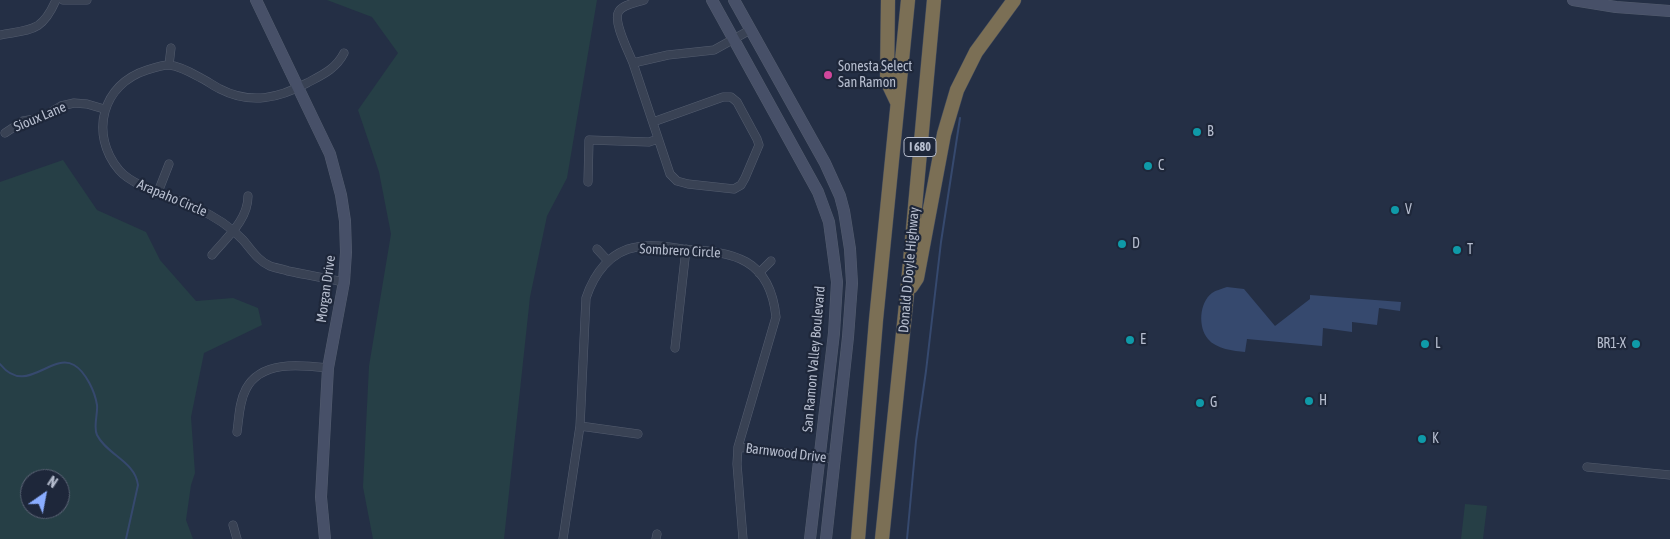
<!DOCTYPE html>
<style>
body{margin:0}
#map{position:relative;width:1670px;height:539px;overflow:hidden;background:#242f45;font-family:"Asap Condensed",sans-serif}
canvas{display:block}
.north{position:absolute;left:20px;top:469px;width:50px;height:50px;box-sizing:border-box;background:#1e273a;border:1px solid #5b6375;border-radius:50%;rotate:33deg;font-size:14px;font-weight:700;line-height:20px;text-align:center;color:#b6bdce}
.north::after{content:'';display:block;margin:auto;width:18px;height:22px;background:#8aadff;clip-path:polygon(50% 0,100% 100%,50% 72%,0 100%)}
</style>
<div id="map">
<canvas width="1670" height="539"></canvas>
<div class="north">N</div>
</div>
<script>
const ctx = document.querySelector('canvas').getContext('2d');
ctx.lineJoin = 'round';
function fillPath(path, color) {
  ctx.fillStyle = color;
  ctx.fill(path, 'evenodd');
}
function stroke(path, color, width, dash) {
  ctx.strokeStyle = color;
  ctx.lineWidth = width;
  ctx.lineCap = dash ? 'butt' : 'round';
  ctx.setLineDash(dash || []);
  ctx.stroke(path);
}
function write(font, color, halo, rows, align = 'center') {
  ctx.font = font + ' "Asap Condensed",sans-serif';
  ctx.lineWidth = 4.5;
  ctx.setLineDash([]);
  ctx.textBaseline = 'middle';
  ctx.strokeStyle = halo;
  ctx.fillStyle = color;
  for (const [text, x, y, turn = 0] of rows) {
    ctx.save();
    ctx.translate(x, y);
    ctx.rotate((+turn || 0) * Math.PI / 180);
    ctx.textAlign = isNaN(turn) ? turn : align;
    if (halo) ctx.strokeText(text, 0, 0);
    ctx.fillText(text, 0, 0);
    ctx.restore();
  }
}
const green = new Path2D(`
 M327,0H597L567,178L547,216L530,297L504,539H373L363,487L369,366L391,234L379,172L358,110L398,53L372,17Z
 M63,160L97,210L146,232L160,260L196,301L233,298L258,308L262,325L204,353L191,417L195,473L191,485L186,520L193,539H0V182ZM30,479H60V509H30Z
 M1465,504L1487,506L1483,539H1461Z`);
const water = new Path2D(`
 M1227,287L1244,289L1275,326L1310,299V295L1401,302L1400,311L1379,308L1377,325L1352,322V332L1323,328L1322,346L1247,339L1245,352C1234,351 1216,349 1208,339C1198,327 1199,303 1212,293C1216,290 1222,289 1227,287Z`);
const stream = new Path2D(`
 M0,364C26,397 51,352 74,365C86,372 95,392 97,405C98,414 93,427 97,435C107,455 135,461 138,485L126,539
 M907,539L916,441L926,371L941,242L960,118`);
const street = new Path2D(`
 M63,0H87
 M644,0C636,3 624,4 619,11C612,21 629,52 633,63L668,55L714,50L750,30
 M0,35C32,29 42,32 56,0
 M633,63L670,174L677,181L688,184L734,189L741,185L745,178L759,145L757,139L737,102L731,97H723L653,122
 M169,65L171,48
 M5,133L23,121L41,118L61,106L74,103L87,104L104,109
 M588,182L589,140L649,142L658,139
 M158,192L169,164
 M597,249L608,261
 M212,255C227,237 248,220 248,196
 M759,273L771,261
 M344,282C325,278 307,275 288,271C283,269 275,268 270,266C258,261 251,249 243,240C230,226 214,216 196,208C175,198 133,187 119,170C89,134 102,84 147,70C153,68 163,65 169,65C180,66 192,73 201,78C207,81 214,86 220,89C251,105 279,98 307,83C322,75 336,69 344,53
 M675,348L686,249
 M580,426L638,434
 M237,432C239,418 239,402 246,389C261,360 301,365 328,368
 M738,447L835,459
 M1587,467L1670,475
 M233,525L237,539
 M563,539L580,426L586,298C594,274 610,251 637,247C652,244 669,247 683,249C734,252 770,258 776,317L738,447L737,464L743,539
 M656,539L657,534`);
const secondary = new Path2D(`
 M256,0L330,154L341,195L345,221L346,252L344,282L328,368L321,497L325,539
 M712,0L818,192L829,222L837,282L834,333L810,539
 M734,0L825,163L840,196L844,211L850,249L852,283L848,337L826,539
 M1573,0L1616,7L1670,11`);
const highway = new Path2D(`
 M888,0L887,81L897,102
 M911,287L917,278L944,134L957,90L976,52L1014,0
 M858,539L876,320L908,0
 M882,539L907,294L934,0`);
const markers = [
 [828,75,5,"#d1479c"],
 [1197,132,5,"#0f9aa8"],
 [1148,166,5,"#0f9aa8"],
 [1395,210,5,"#0f9aa8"],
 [1122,244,5,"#0f9aa8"],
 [1457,250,5,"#0f9aa8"],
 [1130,340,5,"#0f9aa8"],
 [1425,344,5,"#0f9aa8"],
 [1636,344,5,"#0f9aa8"],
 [1309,401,5,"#0f9aa8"],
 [1200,403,5,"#0f9aa8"],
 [1422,439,5,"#0f9aa8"]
];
const shields = [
 [920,147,32]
];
const shieldNames = [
 ["I 680",920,147]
];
const poiNames = [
 ["Sonesta Select",838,67],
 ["San Ramon",838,83],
 ["B",1207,132],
 ["C",1158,166],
 ["V",1405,210],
 ["D",1132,244],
 ["T",1467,250],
 ["E",1140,340],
 ["L",1435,344],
 ["BR1-X",1626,344,"right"],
 ["H",1319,401],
 ["G",1210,403],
 ["K",1432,439]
];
const streetNames = [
 ["Sioux Lane",40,117,-23],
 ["Arapaho Circle",172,198,23],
 ["Sombrero Circle",680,251,3],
 ["Donald D Doyle Highway",909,270,-85],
 ["Morgan Drive",326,289,-82],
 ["San Ramon Valley Boulevard",814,359,-85],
 ["Barnwood Drive",786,453,7]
];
fillPath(green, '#263f46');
fillPath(water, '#36496e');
stroke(stream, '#36496e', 2);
stroke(street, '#545d6f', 9);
stroke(secondary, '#545d6f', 12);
stroke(highway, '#414a5c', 15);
stroke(street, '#394254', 8);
stroke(secondary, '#475068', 11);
stroke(highway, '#7b6f55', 14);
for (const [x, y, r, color] of markers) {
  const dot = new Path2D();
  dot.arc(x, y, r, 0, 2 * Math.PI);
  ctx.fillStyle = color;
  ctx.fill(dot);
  stroke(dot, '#1e273a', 2);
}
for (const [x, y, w] of shields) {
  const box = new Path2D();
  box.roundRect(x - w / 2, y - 9.5, w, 19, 4);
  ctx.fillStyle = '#1e273a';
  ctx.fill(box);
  stroke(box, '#b6bdce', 1);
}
write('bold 12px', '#b6bdce', null, shieldNames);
write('14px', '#b6bdce', '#1e273a', poiNames, 'left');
write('14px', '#b6bdce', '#1e273a', streetNames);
</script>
